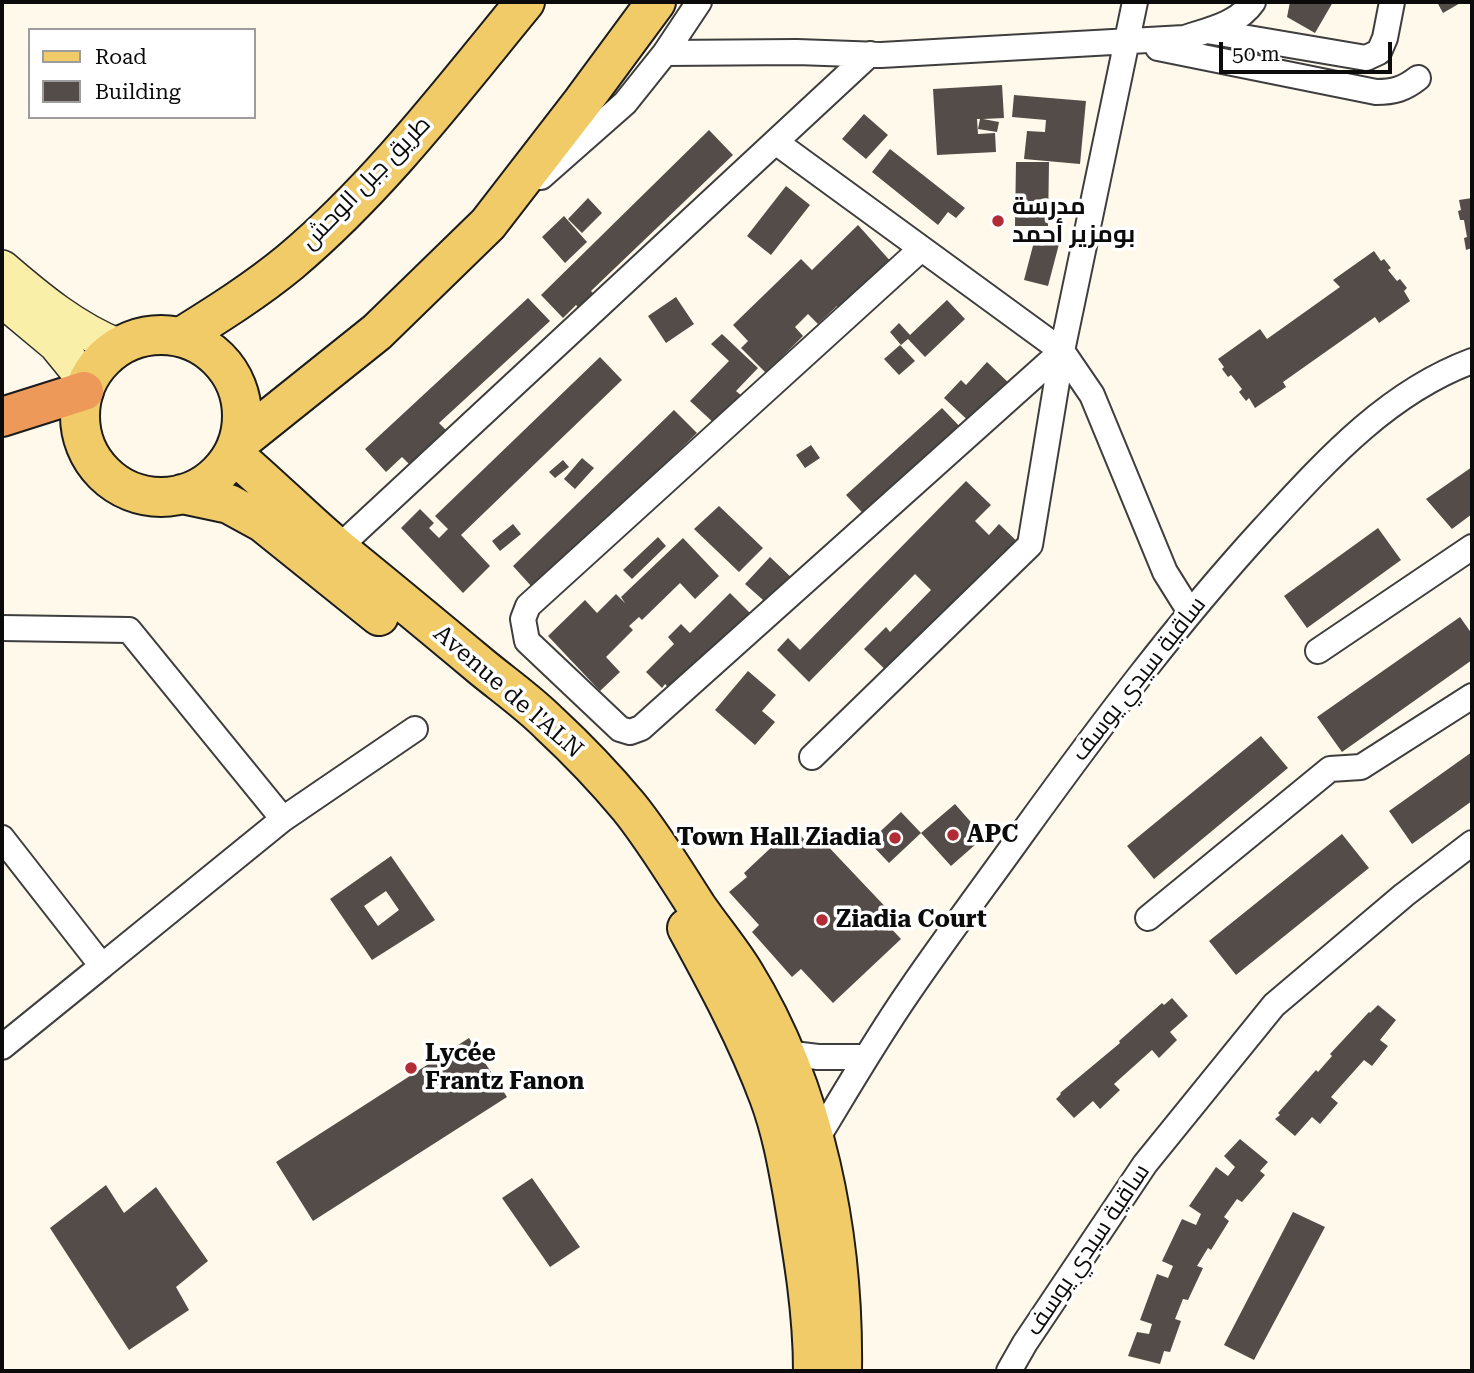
<!DOCTYPE html>
<meta charset="utf-8">
<style>
body{margin:0}
#map{position:relative;width:1474px;height:1373px;overflow:hidden;background:#fef9ea;font-family:"Roboto Serif",serif}
canvas{display:block}
.frame{position:absolute;inset:0;border:4px solid #0b0b0b;pointer-events:none}
.legend{position:absolute;left:28px;top:28px;width:228px;height:91px;box-sizing:border-box;background:#fff;border:2px solid #9d9d9d;margin:0;padding:9px 12px;list-style:none;font-size:21px;color:#0b0b0b}
.legend li{display:flex;align-items:center;gap:14px;height:35px}
.legend b{width:35px;border:2px solid #9d9d9d}
.scale{position:absolute;left:1219px;top:42px;width:173px;height:32px;box-sizing:border-box;border:4px solid #0b0b0b;border-top:0;padding-left:9px;font-size:21px;line-height:24px;white-space:nowrap;color:#0b0b0b;-webkit-text-stroke:5px #fff;paint-order:stroke}
</style>
<div id="map">
<canvas width="1474" height="1373"></canvas>
<div class="frame"></div>
<ul class="legend">
<li><b style="height:9px;background:#f0cb67"></b>Road</li>
<li><b style="height:19px;background:#534c48"></b>Building</li>
</ul>
<div class="scale">50 m</div>
</div>
<script>
const ctx = document.querySelector('canvas').getContext('2d');
ctx.lineJoin = 'round';
function fillPath(path, color) {
  ctx.fillStyle = color;
  ctx.fill(path, 'evenodd');
}
function stroke(path, color, width, dash) {
  ctx.strokeStyle = color;
  ctx.lineWidth = width;
  ctx.lineCap = dash ? 'butt' : 'round';
  ctx.setLineDash(dash || []);
  ctx.stroke(path);
}
function write(font, color, halo, rows, align = 'center') {
  ctx.font = font + ' "Roboto Serif",Cairo,serif';
  ctx.lineWidth = 7;
  ctx.setLineDash([]);
  ctx.textBaseline = 'middle';
  ctx.strokeStyle = halo;
  ctx.fillStyle = color;
  for (const [text, x, y, turn = 0] of rows) {
    ctx.save();
    ctx.translate(x, y);
    ctx.rotate((+turn || 0) * Math.PI / 180);
    ctx.textAlign = isNaN(turn) ? turn : align;
    if (halo) ctx.strokeText(text, 0, 0);
    ctx.fillText(text, 0, 0);
    ctx.restore();
  }
}
const building = new Path2D(`
 M1290,2H1333L1315,33L1287,17Z
 M1437,2H1462L1443,13Z
 M1002,85L1004,118L983,119L999,122L997,132L978,129L980,119H977L978,134L995,133L996,152L937,155L933,89Z
 M1014,95L1086,101L1080,164L1024,159L1027,131L1045,132L1046,120L1012,117Z
 M864,114L888,135L866,159L842,139Z
 M709,130L733,155L591,291L596,296L581,311L576,305L563,318L541,295Z
 M890,149L965,208L956,218L948,212L938,225L872,172Z
 M1016,162H1049L1048,226H1015Z
 M786,186L810,205L771,255L747,236Z
 M588,198L602,213L582,233L568,219Z
 M1472,198V248L1466,250L1464,238L1467,237L1464,220H1460L1458,211L1461,210L1459,200Z
 M564,216L587,242L565,263L542,237Z
 M858,225L893,264L843,312L837,306L818,324L808,314L795,327L803,336L766,373L741,348L748,341L733,325L801,259L812,270Z
 M1035,238L1059,244L1048,286L1024,280Z
 M1374,251L1381,261L1384,259L1391,268L1388,270L1397,281L1400,279L1407,288L1404,291L1410,301L1379,323L1375,317L1283,382L1286,387L1255,408L1249,398L1246,401L1239,392L1242,389L1231,375L1228,377L1222,369L1224,367L1218,359L1260,329L1267,339L1340,287L1333,280Z
 M676,297L694,324L666,343L648,316Z
 M528,298L550,321L439,423L447,431L410,465L402,457L386,472L365,449Z
 M947,300L965,319L925,357L908,339L901,345L890,332L899,323L910,335Z
 M722,334L758,368L736,391L742,396L715,424L690,401L729,361L711,344Z
 M900,345L915,361L899,375L884,359Z
 M600,357L622,380L461,535L490,566L463,593L401,528L420,509L434,523L429,528L439,538L448,529L435,516Z
 M987,362L1012,386L974,426L944,398L961,380L966,385Z
 M942,408L964,431L869,520L846,495Z
 M674,410L697,433L609,518L607,516L532,587L513,566Z
 M811,445L820,458L805,468L796,455Z
 M582,458L594,468L575,489L564,479Z
 M563,460L569,467L555,478L549,472Z
 M1472,467V514L1452,529L1426,499Z
 M966,481L991,505L975,521L989,535L999,524L1024,548L897,681L864,649L886,627L890,632L931,590L915,574L809,682L777,650L788,638L800,650Z
 M719,506L763,548L739,572L694,529Z
 M513,524L521,534L500,551L492,541Z
 M1378,528L1401,560L1307,628L1284,596Z
 M658,537L666,546L632,579L623,570Z
 M683,538L719,576L695,599L680,583L642,620L639,617L629,626L633,630L606,657L620,672L600,691L548,636L585,600L597,613L616,594L625,603L621,597Z
 M770,557L795,581L771,607L745,584Z
 M730,593L757,620L676,695L665,684L662,688L646,672L674,644L668,637L681,624L690,633Z
 M1460,617L1472,634V660L1342,752L1317,717Z
 M748,671L776,695L762,711L775,722L755,745L715,710Z
 M1261,736L1288,768L1154,879L1127,846Z
 M1472,752V801L1412,844L1389,811Z
 M955,804L984,837L951,866L921,833Z
 M901,812L921,833L889,863L869,842Z
 M796,831L813,848L822,840L894,916L886,923L901,939L833,1003L801,969L792,977L752,932L759,925L729,892L747,877L744,873L777,842L780,845Z
 M1342,834L1369,868L1236,975L1209,941Z
 M391,856L435,920L372,960L330,899ZM386,891L399,910L378,926L364,906Z
 M1172,998L1188,1016L1170,1032L1177,1040L1159,1058L1152,1050L1114,1084L1120,1090L1100,1109L1093,1101L1074,1118L1056,1099L1061,1094L1060,1093L1120,1043L1119,1041L1162,1003L1164,1005Z
 M1378,1005L1396,1020L1380,1040L1388,1046L1372,1066L1364,1060L1331,1097L1338,1103L1320,1124L1312,1117L1295,1136L1275,1119L1280,1115L1278,1113L1316,1070L1318,1072L1332,1056L1330,1054L1369,1012L1370,1013Z
 M469,1038L507,1097L313,1221L276,1162Z
 M1240,1139L1268,1162L1260,1171L1265,1175L1242,1202L1237,1199L1224,1217L1229,1221L1211,1250L1208,1248L1197,1266L1203,1268L1188,1300L1183,1299L1175,1319L1181,1321L1170,1352L1164,1351L1160,1364L1128,1356L1137,1332L1149,1334L1152,1324L1140,1320L1157,1274L1168,1278L1173,1266L1162,1261L1182,1219L1196,1225L1201,1214L1189,1206L1216,1167L1228,1176L1235,1167L1224,1156Z
 M532,1178L580,1247L550,1267L502,1198Z
 M106,1185L124,1213L156,1187L208,1261L176,1287L189,1310L129,1350L50,1228Z
 M1293,1212L1325,1227L1254,1360L1224,1345Z`);
const street = new Path2D(`
 M1207,31L1366,58L1379,52L1385,38L1392,2
 M1158,48L1376,92C1394,92 1404,89 1418,78
 M665,53L797,52L881,55L1184,38C1209,30 1238,24 1253,2
 M777,143L1062,351L1092,395L1165,572L1190,612
 M541,177L625,103L665,53L699,2
 M921,249L528,606L523,619L527,641L620,729L630,732L641,728L1062,351
 M338,548L870,54
 M2,628L129,630L283,819L415,729
 M1318,651L1472,547
 M812,757L1030,545L1062,351L1135,2
 M2,838L102,966L283,819
 M1148,918L1330,769L1361,767L1472,696
 M2,1047L102,966
 M776,1055L785,1053L818,1057H866
 M809,1144L815,1142C846,1091 876,1039 910,990C947,936 986,884 1024,831C1100,726 1177,623 1264,528C1325,462 1386,393 1472,361
 M1009,1371L1025,1343L1145,1164L1274,1005L1404,895L1472,843`);
const secondary = new Path2D(`
 M2,268C38,299 74,329 119,347
 M2,299L56,344L87,382`);
const primary = new Path2D(`
 M80 416a81 81 0 1 1 162 0a81 81 0 1 1-162 0Z
 M181,337C218,314 256,290 290,262C380,186 451,92 525,2
 M237,444L377,332L488,224L583,101L656,2
 M233,454C270,485 303,519 340,550C388,589 435,628 483,668C505,686 529,703 549,723C577,749 604,777 629,807C654,838 675,873 697,907C712,929 730,950 744,973C816,1090 844,1235 842,1371
 M182,494L229,504L262,522L379,616
 M687,928C717,983 747,1038 769,1097C781,1129 787,1162 793,1195C803,1254 813,1312 813,1371`);
const highway = new Path2D(`
 M2,417L84,391`);
const markers = [
 [998,221,7,"#b22c36"],
 [953,835,7,"#b22c36"],
 [895,838,7,"#b22c36"],
 [822,920,7,"#b22c36"],
 [411,1068,7,"#b22c36"]
];
const streetNames = [
 ["طريق جبل الوحش",366,183,-46],
 ["ساقية سيدي يوسف",1139,679,-52],
 ["Avenue de l'ALN",508,692,41],
 ["ساقية سيدي يوسف",1088,1250,-56]
];
const poiNames = [
 ["مدرسة",1012,207],
 ["بومزير أحمد",1012,235],
 ["APC",967,835],
 ["Town Hall Ziadia",881,838,"right"],
 ["Ziadia Court",836,920],
 ["Lycée",425,1054],
 ["Frantz Fanon",425,1082]
];
fillPath(building, '#534c48');
stroke(street, '#3e3e3e', 28);
stroke(secondary, '#2d2d2d', 38);
stroke(primary, '#1c1c1c', 42);
stroke(highway, '#1c1c1c', 42);
stroke(street, '#fff', 24);
stroke(secondary, '#faefa9', 35);
stroke(primary, '#f0cb67', 38);
stroke(highway, '#ec995a', 38);
for (const [x, y, r, color] of markers) {
  const dot = new Path2D();
  dot.arc(x, y, r, 0, 2 * Math.PI);
  ctx.fillStyle = color;
  ctx.fill(dot);
  stroke(dot, '#fff', 2.5);
}
write('24px', '#0b0b0b', '#fff', streetNames);
write('bold 24px', '#0b0b0b', '#fff', poiNames, 'left');
</script>
